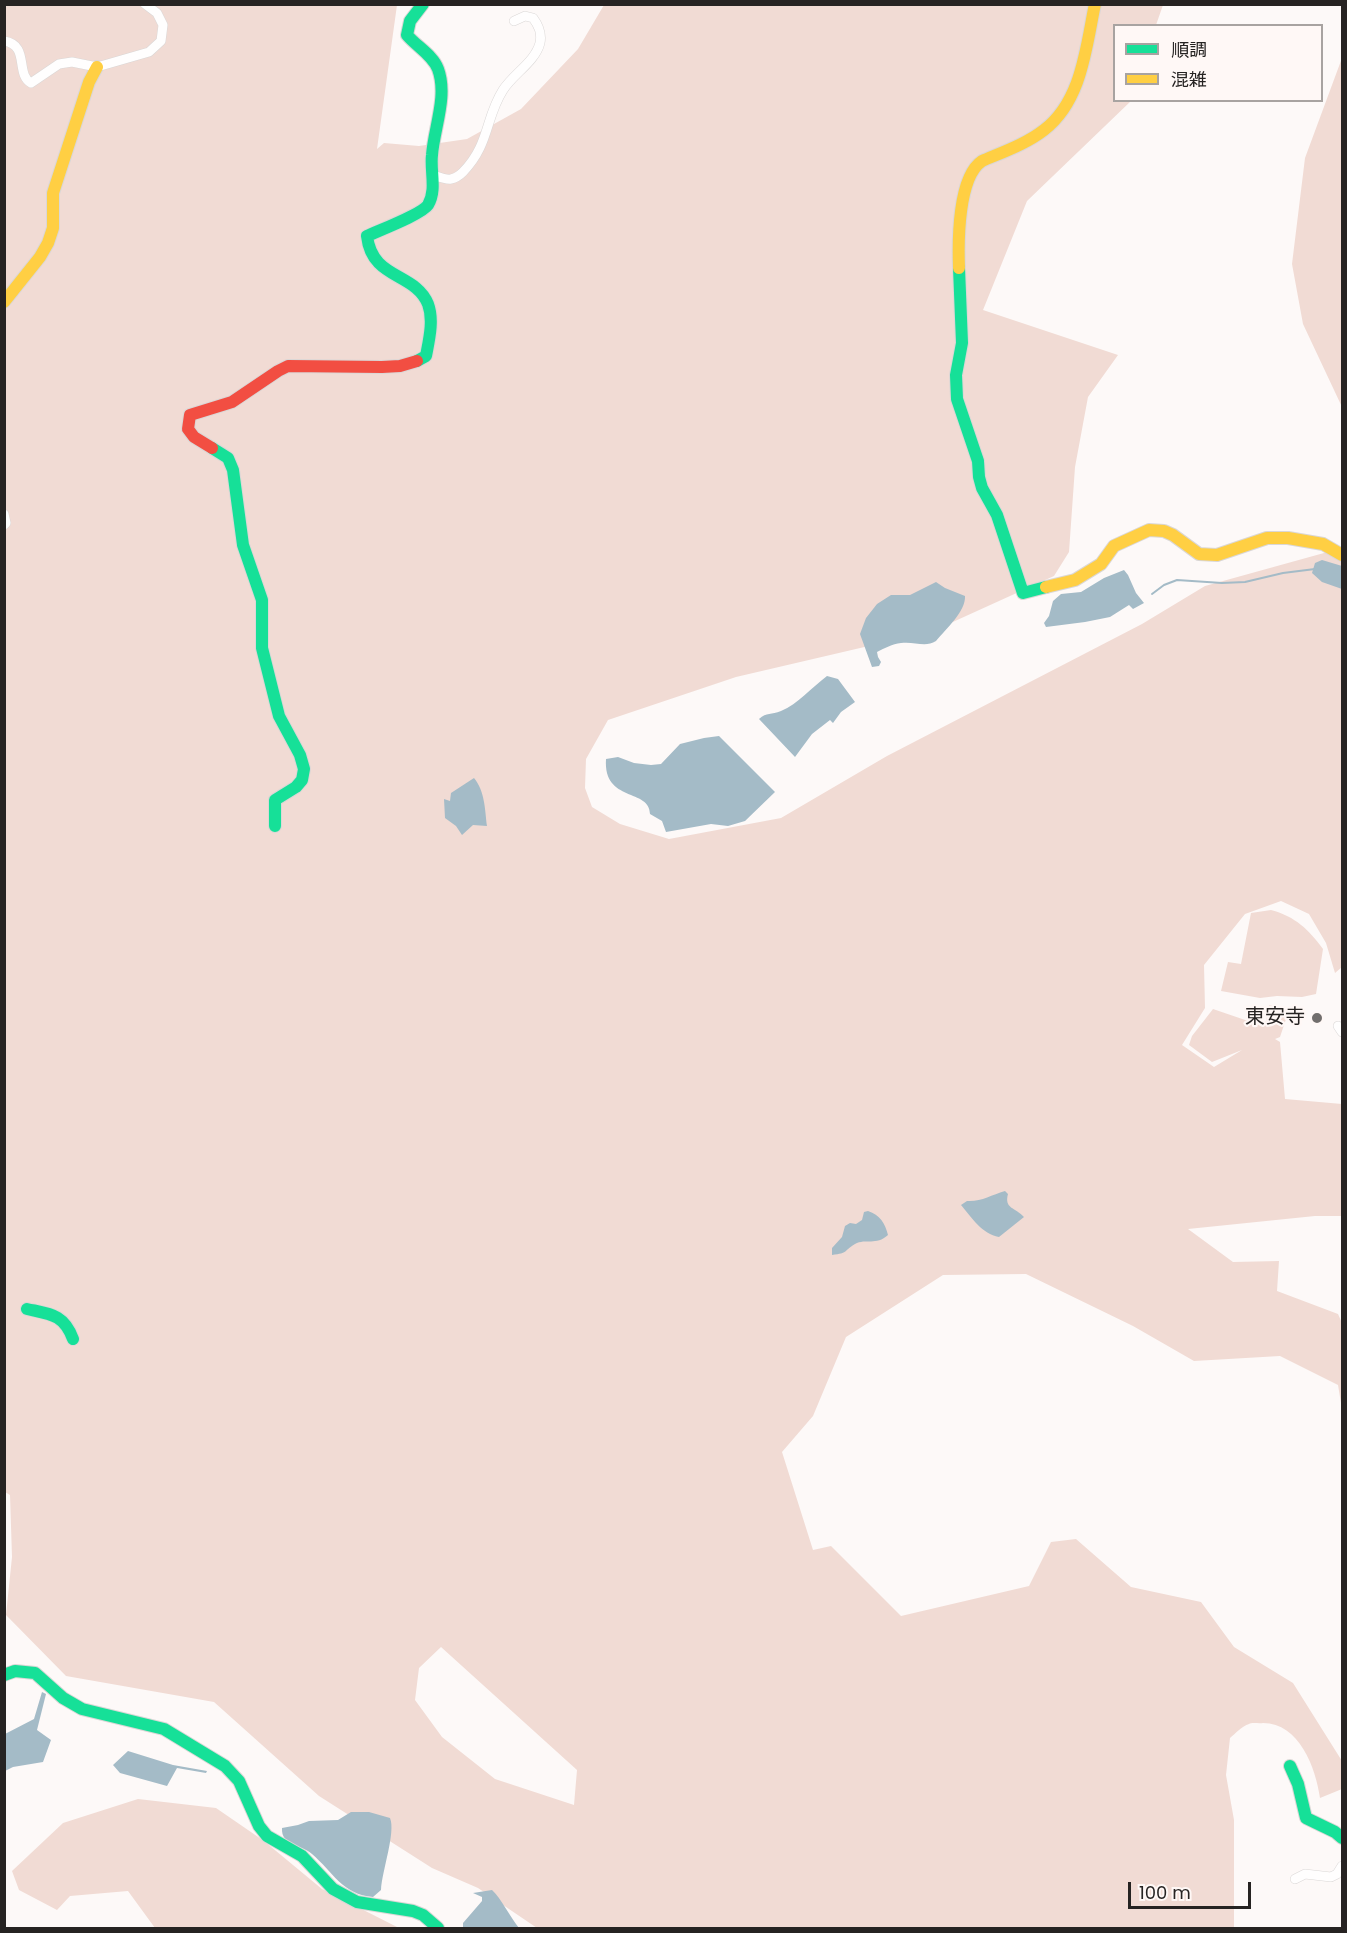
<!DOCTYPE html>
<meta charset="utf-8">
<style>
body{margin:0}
#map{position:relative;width:1347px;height:1933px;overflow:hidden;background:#fdf9f8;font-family:Poppins,"Noto Sans JP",sans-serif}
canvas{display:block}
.frame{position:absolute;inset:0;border:6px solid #262322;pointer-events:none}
.legend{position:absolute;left:1113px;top:24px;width:210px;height:78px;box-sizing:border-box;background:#fff8f6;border:2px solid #a8a3a1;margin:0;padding:8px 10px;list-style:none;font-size:18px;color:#262322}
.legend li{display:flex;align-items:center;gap:12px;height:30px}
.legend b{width:30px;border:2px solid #a8a3a1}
.scale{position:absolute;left:1128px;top:1882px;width:123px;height:27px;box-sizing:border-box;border:3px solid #262322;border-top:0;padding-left:8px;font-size:18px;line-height:21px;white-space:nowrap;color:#262322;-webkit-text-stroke:4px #fff8f6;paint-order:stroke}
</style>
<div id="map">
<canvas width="1347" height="1933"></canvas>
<div class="frame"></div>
<ul class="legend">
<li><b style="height:8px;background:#16e098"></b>順調</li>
<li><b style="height:8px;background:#ffcf43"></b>混雑</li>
</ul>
<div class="scale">100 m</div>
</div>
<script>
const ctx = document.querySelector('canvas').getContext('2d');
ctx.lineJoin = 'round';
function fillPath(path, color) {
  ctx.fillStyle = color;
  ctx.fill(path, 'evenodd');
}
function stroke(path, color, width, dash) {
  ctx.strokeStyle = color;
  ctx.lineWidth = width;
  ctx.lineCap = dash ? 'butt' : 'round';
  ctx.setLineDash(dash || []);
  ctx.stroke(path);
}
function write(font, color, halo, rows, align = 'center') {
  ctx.font = font + ' Poppins,"Noto Sans JP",sans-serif';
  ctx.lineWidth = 4.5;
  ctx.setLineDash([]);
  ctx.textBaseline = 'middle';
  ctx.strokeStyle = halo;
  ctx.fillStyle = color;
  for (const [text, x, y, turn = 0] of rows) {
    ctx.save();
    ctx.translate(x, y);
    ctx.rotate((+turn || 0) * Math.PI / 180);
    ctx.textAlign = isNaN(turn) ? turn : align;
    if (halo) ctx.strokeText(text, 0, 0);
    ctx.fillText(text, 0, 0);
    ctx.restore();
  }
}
const green = new Path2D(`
 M5,5H397L377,149L384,143L419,146L467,139L521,109L578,49L604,5H1163L1156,25L1114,26V100L1131,101L1027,201L983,310L1118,355L1088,397L1075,467L1069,552L1054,576L933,631L736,677L608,720L586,759L585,788L592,807L620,824L669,839L781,818L887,756L1142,624L1205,586L1342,548V967L1335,973L1326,943L1309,914L1281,901L1245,914L1204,965L1205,1008L1182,1045L1214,1067L1242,1050L1212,1062L1189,1045L1192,1036L1213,1009L1251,1022L1266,1021L1269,1005L1289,1010L1280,1037L1275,1039L1280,1042L1285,1099L1342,1104V1216H1315L1188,1229L1233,1262L1279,1261L1277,1291L1338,1314L1342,1323V1409L1338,1385L1280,1356L1194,1361L1133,1326L1026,1274L943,1275L846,1337L813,1416L782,1452L813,1550L831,1546L901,1616L1029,1586L1051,1542L1076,1539L1131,1587L1201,1602L1234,1647L1293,1683L1342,1761V1789L1320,1798C1316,1768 1299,1723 1263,1723C1259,1724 1252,1722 1249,1724C1242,1726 1235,1734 1230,1738L1226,1775L1234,1820V1928H537L478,1888L432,1868L319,1796L214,1702L66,1676L6,1615L12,1557L10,1495L5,1492ZM441,1647L577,1770L574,1805L495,1779L442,1737L415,1700L419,1668Z
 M1342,58V407L1303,324L1292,264L1305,158Z
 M1271,910C1296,917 1308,929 1323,949L1316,994L1302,997L1277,996L1260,998L1221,991L1228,962L1241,964L1251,913Z
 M138,1799L216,1808L264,1841L322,1889L399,1928H155L128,1891L70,1896L57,1910L19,1890L12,1871L63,1823Z`);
const water = new Path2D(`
 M1322,560L1342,566V589L1322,582L1312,573L1315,563Z
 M1124,570L1128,575L1136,593L1144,603L1133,609L1129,605L1110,617L1085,622L1046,627L1044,623L1049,616L1053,601L1061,594L1081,592L1104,578Z
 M936,582L945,588L965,596C966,611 946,629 936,641C925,648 914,641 901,643C892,644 885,648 877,652L878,657L881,662L879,666L872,667L860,634L866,618L877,604L891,595H910Z
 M827,676L838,679L855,702L841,712L833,723L830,720L812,734L795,757L759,719C767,712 771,715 781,711C798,704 812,687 827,676Z
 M719,736L775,792L745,821L728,826L711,824L666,832L662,821L650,814C650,788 603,803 606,759L618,757L634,763L651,765L661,764L680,744L704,738Z
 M474,778C485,791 485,810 487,826L473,825L462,835L456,826L445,818L444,799L450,801L451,793Z
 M1005,1191L1008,1194C1004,1209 1015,1207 1024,1217L999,1237C982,1234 972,1218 961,1205L967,1201C981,1202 991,1195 1005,1191Z
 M868,1211C880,1215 885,1223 888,1235C876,1246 866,1238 855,1244C843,1251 849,1253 832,1255V1248L842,1237L845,1226L850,1223L856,1224L862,1220L864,1212Z
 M42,1692L46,1694L37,1730L51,1740L43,1762L13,1767L5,1771V1734L34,1719Z
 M128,1751L173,1765L207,1771L206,1773L177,1768L167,1786L120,1773L113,1765Z
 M351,1812H369L390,1818C396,1832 382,1871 381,1890L373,1897C343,1895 332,1871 312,1854C301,1844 281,1846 282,1828L298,1825L309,1821L338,1820Z
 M492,1890C501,1898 510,1917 519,1928H463V1923L482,1901V1897L473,1893Z`);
const stream = new Path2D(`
 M1152,594L1164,585L1177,580L1222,583L1245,582L1283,573L1315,569`);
const street = new Path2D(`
 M4,41C30,45 15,74 31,83L59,64L72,62L97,67L149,52L161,41L163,25L157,13L145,4
 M433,175C439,177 446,180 451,179C456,178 460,175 463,172C490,144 485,118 503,90C513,74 535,62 540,43C542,33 539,26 533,18L525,16L514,21
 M4,514L6,523L4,525
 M1338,1026L1342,1032
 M1295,1879L1305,1874L1331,1877L1337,1874L1342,1866`);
const fast = new Path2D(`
 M959,268L962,343L956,375L957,399L978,461L979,477L982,488L997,515L1023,593L1046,587
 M417,361L426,356C429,340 434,320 428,304C415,272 372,280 367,236C380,230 422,214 428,205C437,190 430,171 432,155C434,128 448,96 438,69C433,55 416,46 407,35L410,21L423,4
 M212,448L228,458L233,470L243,545L262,600V648L279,716L300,755L304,769L302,780L296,787L275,800V826
 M27,1309C50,1314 64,1314 73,1339
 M4,1675L15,1671L35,1673L63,1698L82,1709L164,1729L225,1766L239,1781L259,1826L267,1836L302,1856L333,1889L357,1902L413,1911L423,1915L438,1928
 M1290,1766L1298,1784L1306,1818L1335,1832L1342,1838`);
const slow = new Path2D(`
 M959,268C958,241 958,177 982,161C1003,152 1026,144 1044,130C1082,101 1086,47 1095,4
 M4,302L40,257L48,243L53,228V193L89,82L97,67
 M1046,587L1075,580L1101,564L1114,546L1149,530L1164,531L1173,535L1199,554L1217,555L1267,538H1288L1323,544L1342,555`);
const jam = new Path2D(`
 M212,448L194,437L188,429L190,415L232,402L278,371L288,366L382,367L400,366L417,361`);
const markers = [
 [1317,1018,6,"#716e6d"]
];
const poiNames = [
 ["東安寺",1305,1018]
];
fillPath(green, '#f1dbd4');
fillPath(water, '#a4bbc7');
stroke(stream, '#a4bbc7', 2);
stroke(street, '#dad7d6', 10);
stroke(fast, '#dad7d6', 14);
stroke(slow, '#dad7d6', 14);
stroke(jam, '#dad7d6', 14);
stroke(street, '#fffefe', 9);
stroke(fast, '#16e098', 12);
stroke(slow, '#ffcf43', 12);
stroke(jam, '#f24e42', 12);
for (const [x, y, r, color] of markers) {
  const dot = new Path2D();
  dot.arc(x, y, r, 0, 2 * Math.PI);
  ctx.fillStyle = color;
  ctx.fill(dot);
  stroke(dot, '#fff8f6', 2);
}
write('20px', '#262322', '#fff8f6', poiNames, 'right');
</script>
